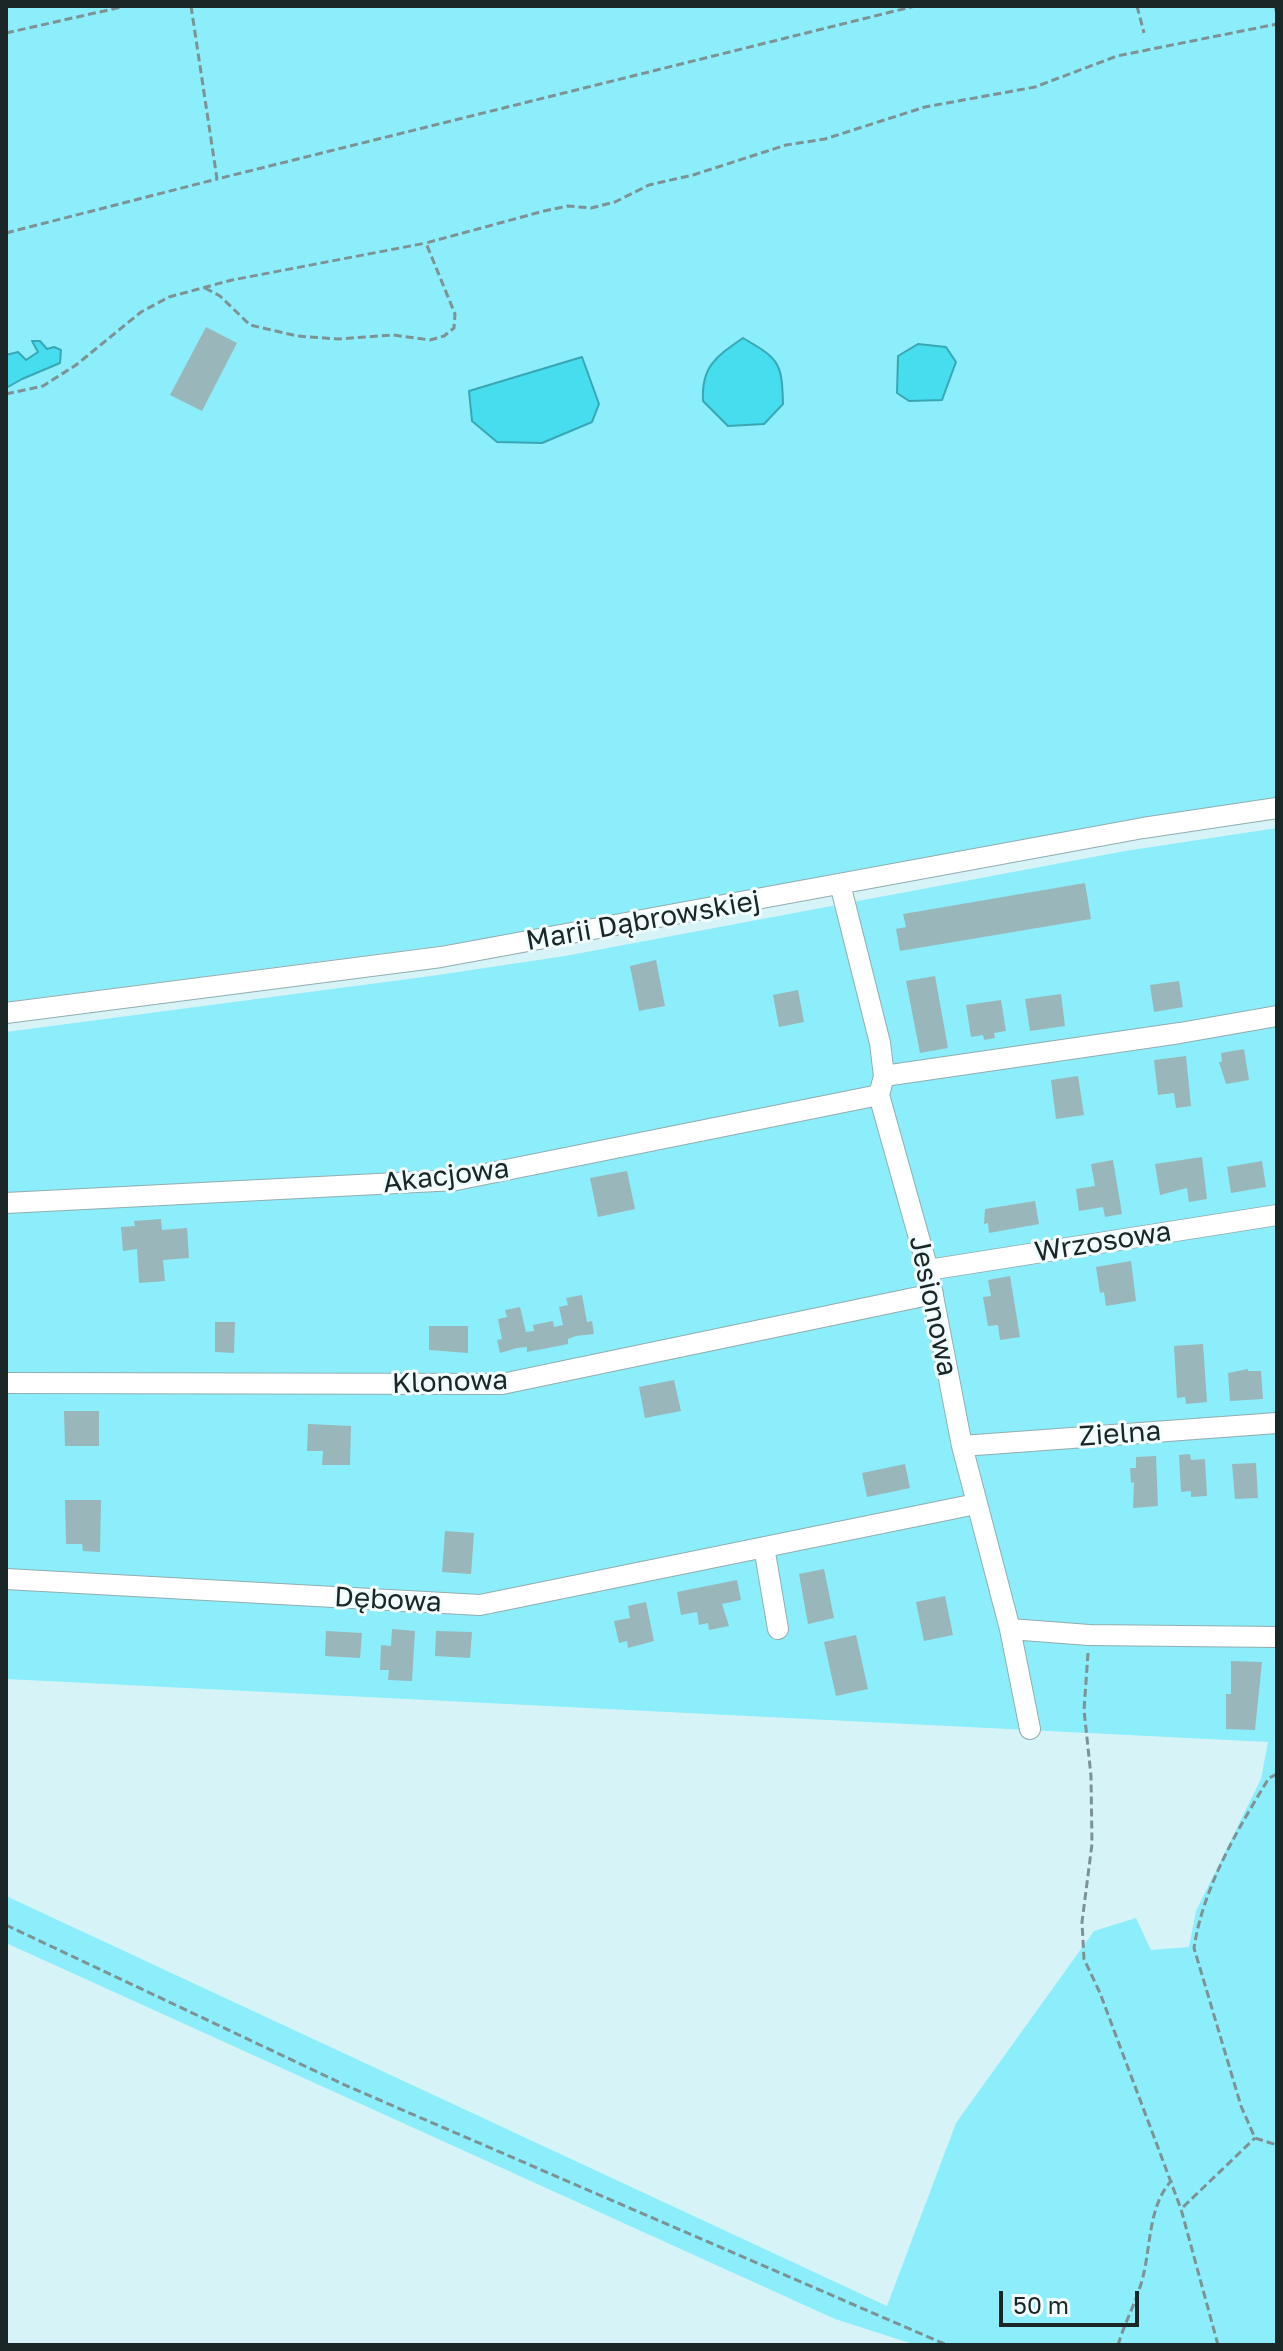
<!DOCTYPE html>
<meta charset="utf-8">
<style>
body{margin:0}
#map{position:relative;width:1283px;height:2351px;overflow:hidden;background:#d6f4f8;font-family:"Golos Text",sans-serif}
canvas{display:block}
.frame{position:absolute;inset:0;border:8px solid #1b2627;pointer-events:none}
.scale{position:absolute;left:999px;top:2291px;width:140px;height:36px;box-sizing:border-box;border:4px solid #1b2627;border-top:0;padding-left:10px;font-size:24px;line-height:28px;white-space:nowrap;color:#1b2627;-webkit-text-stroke:6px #f1fdff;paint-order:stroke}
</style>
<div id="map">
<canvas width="1283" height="2351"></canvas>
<div class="frame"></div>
<div class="scale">50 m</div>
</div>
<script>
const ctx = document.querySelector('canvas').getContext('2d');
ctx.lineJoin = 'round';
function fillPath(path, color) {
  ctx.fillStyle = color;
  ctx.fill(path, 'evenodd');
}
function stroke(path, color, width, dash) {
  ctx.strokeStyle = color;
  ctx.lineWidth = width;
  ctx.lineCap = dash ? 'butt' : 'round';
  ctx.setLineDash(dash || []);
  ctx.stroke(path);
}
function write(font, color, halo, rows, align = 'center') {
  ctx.font = font + ' "Golos Text",sans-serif';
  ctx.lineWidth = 6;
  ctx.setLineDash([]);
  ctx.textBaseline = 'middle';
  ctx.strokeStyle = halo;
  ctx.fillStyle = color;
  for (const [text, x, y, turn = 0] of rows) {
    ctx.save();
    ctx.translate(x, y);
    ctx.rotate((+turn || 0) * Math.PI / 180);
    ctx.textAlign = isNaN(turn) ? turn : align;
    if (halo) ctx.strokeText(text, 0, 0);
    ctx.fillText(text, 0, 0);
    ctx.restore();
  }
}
const green = new Path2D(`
 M6,6H1277V798L1126,822L478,941L6,1002Z
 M1277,828V2345H916L835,2319L6,1943V1896L887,2306L956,2123L1094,1931L1136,1918L1151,1950L1189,1947L1196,1911L1261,1779L1268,1742L6,1679V1032L431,976L565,956L1125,851Z`);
const water = new Path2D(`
 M743,338C779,359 782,362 783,404L764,424L728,426L703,401C701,366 717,356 743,338Z
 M32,341H40L47,349L54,347L61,350L60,363L22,379L6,388V355L18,352L26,360L38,352Z
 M918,344L946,347L956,362L942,400L909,401L897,393L898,356Z
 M582,357L599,404L592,422L542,443L497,442L472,421L469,391Z`);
const building = new Path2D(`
 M206,327L237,343L202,411L170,395Z
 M1085,883L1091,919L900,951L896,929L906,927L903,914Z
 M656,960L665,1006L639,1011L630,966Z
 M935,976L948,1048L920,1053L906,981Z
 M1179,981L1183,1007L1154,1012L1150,985Z
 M798,990L804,1022L779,1027L773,995Z
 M1061,994L1065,1026L1030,1031L1025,999Z
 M1001,1000L1006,1031L994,1033L995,1038L984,1040L983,1035L971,1037L966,1005Z
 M1244,1049L1249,1080L1226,1084L1219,1062H1222L1221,1053Z
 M1186,1056L1191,1106L1176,1108L1174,1093L1158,1095L1154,1060Z
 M1078,1076L1084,1115L1056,1119L1051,1080Z
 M1202,1157L1207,1199L1189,1202L1187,1188L1160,1195L1155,1164Z
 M1113,1160L1122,1214L1105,1217L1103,1207L1079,1211L1076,1189L1095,1186L1091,1164Z
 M1262,1161L1266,1187L1231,1193L1227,1167Z
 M627,1171L635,1209L598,1217L590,1178Z
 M1035,1201L1039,1224L989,1233L988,1223L984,1224L985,1209Z
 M161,1219L162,1230L187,1228L189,1258L163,1260L165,1281L139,1283L137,1249L123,1251L121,1227L135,1226L134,1221Z
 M1131,1261L1136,1301L1106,1306L1104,1292L1100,1293L1096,1267Z
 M1010,1276L1020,1337L1000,1340L998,1325L988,1326L983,1297L991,1296L988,1280Z
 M582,1295L587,1322L592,1321L594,1334L576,1336L568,1339V1344L548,1348L527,1352V1347L517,1348L500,1353L497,1340L502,1339L498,1319L507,1317L505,1310L520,1307L526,1332L534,1331L533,1325L553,1321L554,1327L563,1325L559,1307L568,1305L566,1298Z
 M215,1322H235L234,1353L215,1352Z
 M429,1326H468V1353L429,1350Z
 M1203,1344L1207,1402L1186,1404L1185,1397L1177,1398L1174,1346Z
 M1248,1369V1371H1261L1263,1399L1230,1401L1228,1373Z
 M674,1380L681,1411L645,1418L639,1387Z
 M64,1411H99V1446H65Z
 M308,1424L351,1426L350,1465H322L323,1451H307Z
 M1190,1454L1191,1460L1205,1459L1207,1496L1191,1497V1491L1181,1492L1179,1455Z
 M1156,1456L1158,1506L1133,1508L1134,1482L1131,1483L1130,1468H1136V1457Z
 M1256,1463L1258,1498L1235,1499L1232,1464Z
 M905,1464L910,1488L867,1497L862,1473Z
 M65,1500H101L100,1552L83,1551L82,1544H66Z
 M445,1531L474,1533L471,1574L442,1572Z
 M824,1569L834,1618L808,1624L799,1574Z
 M737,1580L741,1600L722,1604L729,1626L709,1630L708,1623L699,1625L697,1612L681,1615L677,1592Z
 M945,1596L953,1635L924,1641L916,1602Z
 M646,1602L654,1641L628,1648L627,1641L619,1643L614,1621L630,1618L628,1606Z
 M392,1629L415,1631L412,1681L388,1680L389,1670H380L381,1645L391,1646Z
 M326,1631L362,1633L360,1658L325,1656Z
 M436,1631L472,1632L470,1658L435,1656Z
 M856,1635L868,1689L836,1696L824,1642Z
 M1231,1661L1262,1662L1255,1730L1226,1729V1694H1231Z`);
const path = new Path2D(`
 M191,6L217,179L915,6
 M1137,6L1144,33
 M1275,6L1277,14
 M6,33L126,6
 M6,233L217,179
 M205,288L220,296L250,325L297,336L338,339L393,335L430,340L444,336L454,328L455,314L426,243L544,211L568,206L591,208L615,202L649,185L693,175L786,145L825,139L925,107L1035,87L1117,56L1277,24
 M6,394L43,386L76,365L141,312L169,297L232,280L426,243
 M1088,1653L1084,1710L1091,1776L1092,1844L1082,1922L1084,1959L1100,1993L1181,2209
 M1277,1774L1269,1778C1237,1830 1203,1888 1194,1948L1241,2106L1255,2138L1277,2145
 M6,1925L347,2086L947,2345
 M1118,2345C1124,2325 1134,2306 1140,2287C1152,2252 1146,2208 1172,2180
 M1218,2345L1181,2209L1255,2138`);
const minor = new Path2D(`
 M840,884L880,1043L884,1076L879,1095L928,1270L962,1446L1010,1629L1030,1729
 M6,1013L441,957L1143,828L1277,808
 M884,1076L1180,1033L1277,1016
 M6,1203L456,1180L879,1095
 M928,1270L1277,1215
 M6,1383L502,1384L933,1294
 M962,1446L1277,1423
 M764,1547L778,1629
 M6,1579L480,1605L976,1504
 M1010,1629L1089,1635L1277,1637`);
const streetNames = [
 ["Marii Dąbrowskiej",643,921,-10],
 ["Akacjowa",446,1176,-7],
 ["Wrzosowa",1103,1242,-9],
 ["Jesionowa",933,1306,78],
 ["Klonowa",450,1382,-2],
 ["Zielna",1120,1434,-4],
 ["Dębowa",388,1600,3]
];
fillPath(green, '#8ceefa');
fillPath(water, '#46deef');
stroke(water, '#39a7b3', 2);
fillPath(building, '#99b6ba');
stroke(minor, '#90adb0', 22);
stroke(path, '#7d9295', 3, [8, 4]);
stroke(minor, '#fff', 20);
write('28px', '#1b2627', '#f1fdff', streetNames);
</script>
